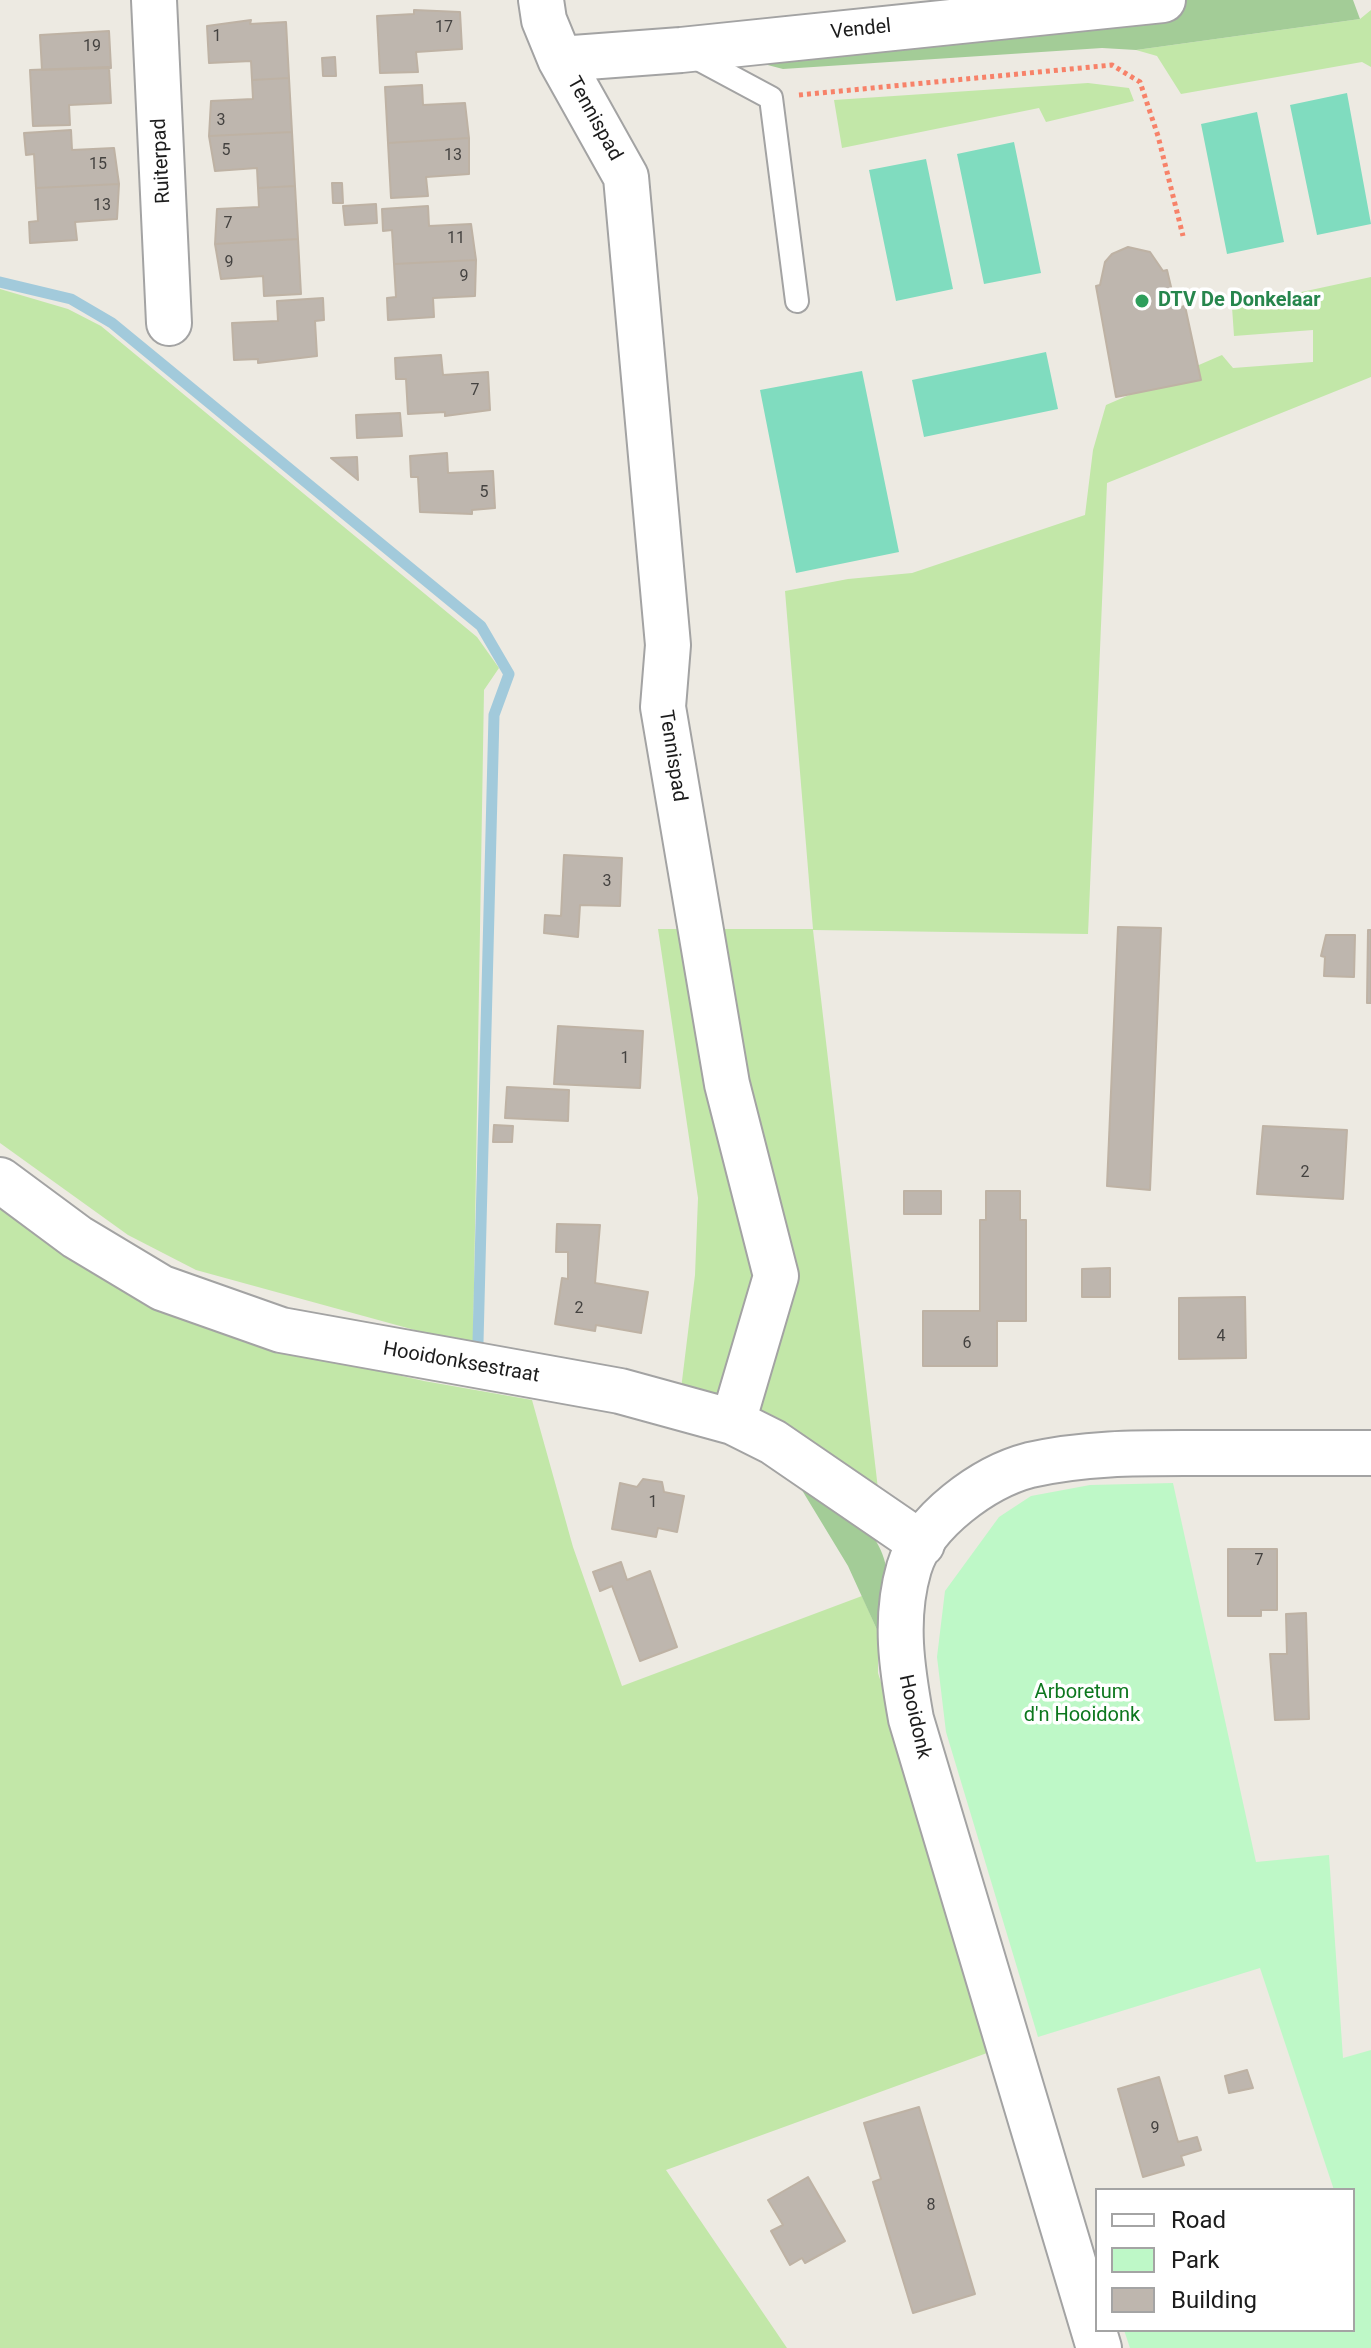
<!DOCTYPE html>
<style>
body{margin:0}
#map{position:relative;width:1371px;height:2348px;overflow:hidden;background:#edeae2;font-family:Roboto,sans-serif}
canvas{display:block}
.legend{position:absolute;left:1095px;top:2188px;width:260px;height:144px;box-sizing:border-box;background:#fff;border:2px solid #a4a4a4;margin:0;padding:10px 14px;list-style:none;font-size:24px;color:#1c1c1c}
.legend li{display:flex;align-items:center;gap:16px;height:40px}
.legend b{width:40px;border:2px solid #a4a4a4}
</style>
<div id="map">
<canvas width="1371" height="2348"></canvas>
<ul class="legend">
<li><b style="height:10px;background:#fff"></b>Road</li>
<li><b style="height:22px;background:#bef8c7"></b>Park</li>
<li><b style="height:22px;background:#beb6ae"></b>Building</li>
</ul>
</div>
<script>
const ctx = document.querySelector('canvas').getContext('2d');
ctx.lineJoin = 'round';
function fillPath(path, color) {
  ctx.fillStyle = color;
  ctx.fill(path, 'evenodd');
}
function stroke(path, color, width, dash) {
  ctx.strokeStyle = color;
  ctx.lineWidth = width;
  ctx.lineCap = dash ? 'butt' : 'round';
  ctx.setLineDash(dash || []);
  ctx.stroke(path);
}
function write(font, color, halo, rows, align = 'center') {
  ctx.font = font + ' Roboto,sans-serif';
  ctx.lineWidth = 7;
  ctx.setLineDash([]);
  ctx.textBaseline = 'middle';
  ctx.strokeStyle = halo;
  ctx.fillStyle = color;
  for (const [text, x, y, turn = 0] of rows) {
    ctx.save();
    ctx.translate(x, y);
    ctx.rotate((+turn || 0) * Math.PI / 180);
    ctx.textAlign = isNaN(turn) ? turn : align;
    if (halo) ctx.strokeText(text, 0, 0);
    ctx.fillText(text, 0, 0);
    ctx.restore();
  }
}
const grass = new Path2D(`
 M1371,10V67L1362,62L1181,94L1157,56L1136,50L1360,19Z
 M1088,83L1129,88L1134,101L1046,122L1039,108L842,148L834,100Z
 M1371,277V377L1107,483L1088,934L813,930L878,1489L681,1389L695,1275L698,1198L658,929H813L785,591L848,579L912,573L1085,515L1093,450L1106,405L1222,355L1233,368L1313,362V330L1234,336L1232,307Z
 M0,289L68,309L101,326L477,637L499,668L484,690L473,1346L196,1270L128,1235L0,1143Z
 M0,1200L251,1342L424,1381L532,1400L573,1547L622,1686L862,1596L878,1632V1673L998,2049L666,2170L787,2348H0Z`);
const forest = new Path2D(`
 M1148,0H1353L1360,19L1136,50L1102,48L783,69L756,62Z
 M794,1477C835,1502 887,1525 888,1583C888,1598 881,1616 878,1632L848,1566Z`);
const park = new Path2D(`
 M1173,1483L1256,1862L1329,1855L1343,2058L1371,2050V2348H1130L1124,2330H1353V2190H1334L1260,1968L1038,2037L946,1732L937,1657L945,1591L999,1517L1031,1496L1090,1485Z`);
const pitch = new Path2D(`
 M1347,93L1371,224L1317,235L1290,105Z
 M1257,112L1284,242L1227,254L1201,124Z
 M1014,142L1041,273L984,284L957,154Z
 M926,159L953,289L896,301L869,170Z
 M1046,352L1058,409L924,437L912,380Z
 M862,371L899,552L796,573L760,390Z`);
const stream = new Path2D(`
 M0,282L71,299L112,323L481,626L509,674L494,715L478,1342`);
const building = new Path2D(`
 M414,10L460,12L462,49L416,52L418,72L380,73L377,16L414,14Z
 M251,20L250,24L286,22L289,78L252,80L251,61L209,63L207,26Z
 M109,31L111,68L42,70L40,35Z
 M335,57L336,76H323L322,58Z
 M109,67L111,103L69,105L70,125L33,126L30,70Z
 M289,78L292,132L209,136L211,101L253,99L252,80Z
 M422,85L423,105L465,103L469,138L388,143L385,87Z
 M71,130L72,150L114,148L119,184L36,188L34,154L26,155L24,133Z
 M292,132L295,186L258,188L257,168L215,171L209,136Z
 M469,138V174L426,177L428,196L391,198L388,143Z
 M332,183H342L343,203H333Z
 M119,184L117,219L75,222L77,240L30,243L29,222L38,221L36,188Z
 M295,186L298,239L215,244L217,209L259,207L258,188Z
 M376,204L377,223L345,225L343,206Z
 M428,206L429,226L471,224L476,260L394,264L392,230L383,231L382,209Z
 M298,239L301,294L264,296L263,276L221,279L215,244Z
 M1128,247L1150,252L1163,271L1167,270L1176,308L1185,306L1201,380L1116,397L1096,286L1100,285L1105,262L1112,254Z
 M476,260L475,296L433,298L434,317L388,320L387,298L396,297L394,264Z
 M323,298L324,320L315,321L317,356L258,363V359L234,360L232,323L278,321L277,301Z
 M441,355L443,375L488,372L490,410L445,416V412L408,414L406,379H396L395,358Z
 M400,413L402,436L357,438L356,415Z
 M447,453L448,473L493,471L495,508L472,510V514L420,512L418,477H411L410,456Z
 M357,457L358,480L331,458Z
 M564,855L622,858L620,906L580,905L578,937L544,933L545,915L561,916Z
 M1118,927L1161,928L1150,1190L1107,1186Z
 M1368,930H1371V1003H1367Z
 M1326,935H1355L1354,977L1324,976L1325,957L1321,956Z
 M558,1026L643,1031L640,1088L554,1084Z
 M507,1087L569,1090L568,1121L505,1118Z
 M494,1125L513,1126L512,1142H493Z
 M1263,1126L1347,1130L1343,1199L1257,1194Z
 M904,1191H941V1214H904Z
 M986,1191H1020V1220H1026V1321H997V1366H923V1311H980V1220H986Z
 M557,1224L600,1225L595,1283L648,1292L641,1333L596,1325L595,1331L555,1324L562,1278L568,1279V1252H556Z
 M1110,1268V1297H1082V1269Z
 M1245,1297L1246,1358L1179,1359V1298Z
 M643,1479L662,1482L664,1492L684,1496L677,1532L658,1528L656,1537L612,1529L620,1483L637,1487Z
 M1228,1549H1277V1610H1261V1616H1228Z
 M621,1562L627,1580L650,1571L677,1647L640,1661L612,1586L600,1591L593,1572Z
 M1306,1613L1309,1719L1275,1720L1270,1654H1287L1286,1614Z
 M1247,2070L1253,2088L1229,2093L1225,2076Z
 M1159,2077L1178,2142L1197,2137L1201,2150L1181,2156L1184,2165L1143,2177L1118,2089Z
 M919,2107L975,2294L913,2313L873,2182L881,2179L864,2123Z
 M808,2177L845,2241L805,2263L802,2258L790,2265L771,2231L783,2225L768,2200Z`);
const path = new Path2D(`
 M799,95L1112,65L1140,82L1158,136L1183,236`);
const service = new Path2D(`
 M689,54L771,98L797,301`);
const minor = new Path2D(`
 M154,0L169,323
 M541,0L544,20L560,59L626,177L668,645L663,707L727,1084L776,1276L733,1422
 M560,59L681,50L1163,0
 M0,1180L77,1237L162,1288L281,1330L620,1391L733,1422L773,1442L922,1544`);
const tertiary = new Path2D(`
 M1099,2348L911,1719C902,1669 894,1619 909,1568C923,1521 984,1477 1030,1465C1087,1452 1143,1453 1200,1453C1257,1453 1314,1453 1371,1453`);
const markers = [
 [1142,301,8,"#2e9e5b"]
];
const numberNames = [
 ["17",444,28],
 ["1",217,37],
 ["19",92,47],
 ["3",221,121],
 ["5",226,151],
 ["13",453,156],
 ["15",98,165],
 ["13",102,206],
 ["7",228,224],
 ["11",456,239],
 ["9",229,263],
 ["9",464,277],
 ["7",475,391],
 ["5",484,493],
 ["3",607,882],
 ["1",625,1059],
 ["2",1305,1173],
 ["2",579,1309],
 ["4",1221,1337],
 ["6",967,1344],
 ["1",653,1503],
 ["7",1259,1561],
 ["9",1155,2129],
 ["8",931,2206]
];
const streetNames = [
 ["Vendel",861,30,-6],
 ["Tennispad",594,119,61],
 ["Ruiterpad",162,161,-93],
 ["Tennispad",672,756,81],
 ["Hooidonksestraat",461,1363,10],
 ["Hooidonk",914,1717,77]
];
const leisureNames = [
 ["DTV De Donkelaar",1158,301]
];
const parkNames = [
 ["Arboretum",1082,1693],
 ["d'n Hooidonk",1082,1716]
];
fillPath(grass, '#c2e7a8');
fillPath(forest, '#a3cc97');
fillPath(park, '#bef8c7');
fillPath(pitch, '#80dcbf');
stroke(stream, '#a2cadb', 11);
fillPath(building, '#beb6ae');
stroke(building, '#beb2a4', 2);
stroke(service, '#a3a3a3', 26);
stroke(minor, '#a3a3a3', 48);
stroke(tertiary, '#a3a3a3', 48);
stroke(path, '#f78269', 5, [4, 4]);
stroke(service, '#fff', 22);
stroke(minor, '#fff', 44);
stroke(tertiary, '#fff', 44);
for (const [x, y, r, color] of markers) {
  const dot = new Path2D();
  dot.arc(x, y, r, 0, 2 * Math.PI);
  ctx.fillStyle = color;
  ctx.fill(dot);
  stroke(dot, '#fff', 3);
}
write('16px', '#444240', null, numberNames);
write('20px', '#1c1c1c', '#fff', streetNames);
write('bold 20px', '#27864d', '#fff', leisureNames, 'left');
write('20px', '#0d771e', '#fff', parkNames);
</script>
